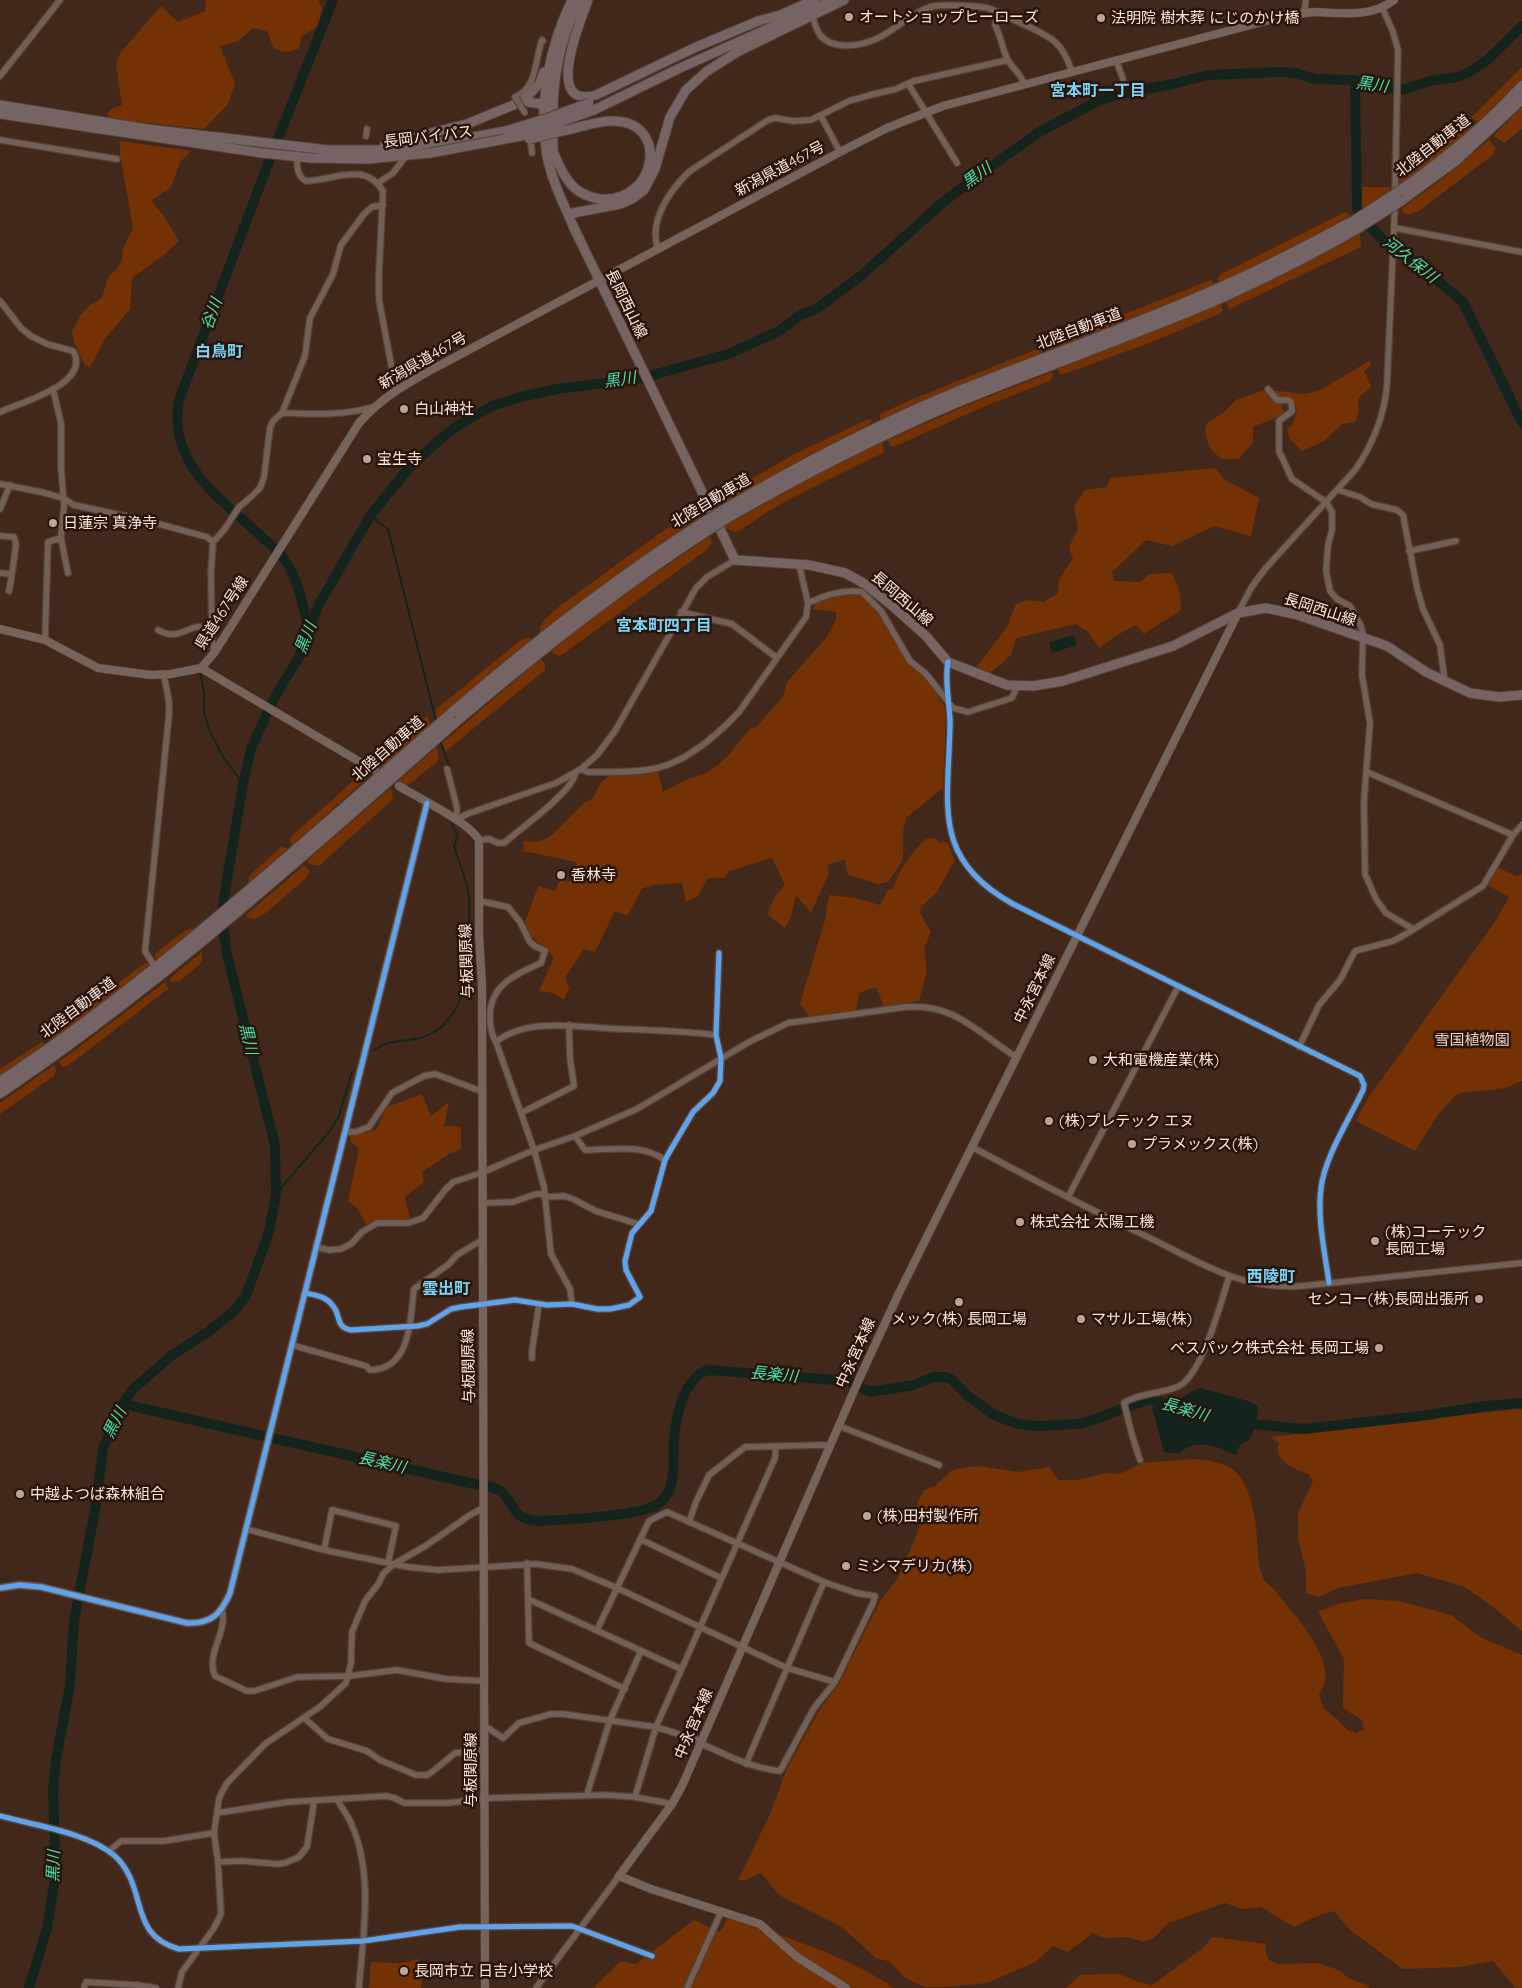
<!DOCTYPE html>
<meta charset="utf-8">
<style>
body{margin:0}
canvas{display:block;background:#41281b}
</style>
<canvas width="1522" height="1988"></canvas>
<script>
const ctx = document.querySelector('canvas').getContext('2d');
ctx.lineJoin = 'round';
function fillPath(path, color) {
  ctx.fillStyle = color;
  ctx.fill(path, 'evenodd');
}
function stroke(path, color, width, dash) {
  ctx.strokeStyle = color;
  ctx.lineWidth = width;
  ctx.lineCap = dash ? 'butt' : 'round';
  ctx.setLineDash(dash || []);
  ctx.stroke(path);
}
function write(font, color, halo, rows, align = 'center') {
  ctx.font = font + ' Quicksand,"Noto Sans JP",sans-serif';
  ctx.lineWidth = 5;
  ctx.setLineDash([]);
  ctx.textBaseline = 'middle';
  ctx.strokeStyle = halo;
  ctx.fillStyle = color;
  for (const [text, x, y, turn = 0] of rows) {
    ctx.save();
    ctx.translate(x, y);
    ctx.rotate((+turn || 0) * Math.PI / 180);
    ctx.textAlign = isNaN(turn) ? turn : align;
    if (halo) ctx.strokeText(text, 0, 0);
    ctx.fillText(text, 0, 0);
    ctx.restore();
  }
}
const green = new Path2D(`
 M206,0H318L322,8L318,26L301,37L299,49L285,52L274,49L267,31L253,28L238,41L220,46L235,83L228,104L204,129L110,119L107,114L111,109L122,105L116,64L120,53L161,6L178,22L205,11Z
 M1522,67V80L1480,123L1471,118Z
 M1522,107V129L1504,143L1493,136Z
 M1467,124L1472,129L1446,152L1397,186L1402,173L1461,126Z
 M1489,140L1495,147L1494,154L1419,211L1408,215L1402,212V208L1441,180Z
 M120,141L191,151L180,162L171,187L151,201L164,216L179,241L164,255L132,278L130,309L105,339L90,367L85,365L81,357L74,342L72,332L80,316L90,305L102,298L108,277L118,268L122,259L123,249L133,228L120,154Z
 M1362,187H1390V192L1361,210Z
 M1345,212L1350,216C1307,242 1264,263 1219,284L1217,279L1221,274Z
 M1360,234L1361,247L1229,309L1226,301Z
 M1211,280L1215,286L1051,351L1047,349L1049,344Z
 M1220,304L1223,310L1221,313L1152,342L1061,375L1057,369Z
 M1039,348L1043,353L969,382L880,421V414L906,402Z
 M1369,361L1371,365L1364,371L1371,385L1370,388L1358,398L1359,411L1355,422L1342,424L1324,441L1302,451L1290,439L1287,430L1294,422L1297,408L1290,403L1281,405L1285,414L1253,427V442L1239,459H1221L1209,447L1205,429L1208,422L1223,413L1236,400L1261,391L1272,390L1302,394L1314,392L1324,388Z
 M1052,372L1053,377L1049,381L983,407L893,447L891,446L887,440L977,401Z
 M868,419L873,420L865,428L804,458L719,506L715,501L716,499L793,455Z
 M882,442L884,450L883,453L813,487L772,509L742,529L735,532L725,528V526L817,474Z
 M1215,468L1225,480L1259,498L1251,536L1214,526L1172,546L1146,540L1112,572L1114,581L1141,582L1149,574L1172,573L1180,593L1181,610L1144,634L1136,625L1117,635L1099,648L1088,632L1076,624L1016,638L1011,655L988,675L975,669L1007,627L1016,604L1027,600L1044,602L1058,593L1059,579L1073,559L1069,547L1078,529L1074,507L1085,490L1107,487L1110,478Z
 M700,510L703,516L628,566L540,635V627L545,619L561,605L663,531L694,512Z
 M710,536L712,543L704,552L560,656L553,654L552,650L607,606Z
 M850,594L861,595L877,601L893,622L899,641L918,670L928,680L946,709L943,788L906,818L903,832V860L888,882L878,884L848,875L845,859L828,865V875L811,913L796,895L791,917L785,928L767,914L776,895L785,885L772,858L729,871L724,878H708L698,896L686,902L682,883L652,885L642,889L627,916L615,911L595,952L584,949L565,977L569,988L564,1000L553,993L539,991L554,958L545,946L537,942L528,931L525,922L538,886L555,891L560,880L568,882L576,876V862L523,851L524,841L537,842L550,837L584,803L592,799L602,781L611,775H645L658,772L663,792L690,778L704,774L718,765L728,756L751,727L755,728L783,697L787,682L826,638L836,620V612L813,609L814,601Z
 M530,637L532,641L437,719L435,710L522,639Z
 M540,659L545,663V670L446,751L442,743Z
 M427,716L431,725L379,770L377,767L388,753Z
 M437,747L439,760L411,783L406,786L398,781Z
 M363,772L369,776L293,845L290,841L291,837Z
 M391,788L393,799L319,866L309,864L307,860Z
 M926,838L936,839L940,843L947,842L955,860L937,892L921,907L920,913L931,932L924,948L927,972L919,1001L884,1007L876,987L859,993L856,1010L809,1016L800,1003L825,920L829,895L855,898L880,905L888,890L893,889C899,868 911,854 926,838Z
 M282,846L288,849L246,887L250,875Z
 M303,866L309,870V873L306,878L267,912L255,919L249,918L246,915Z
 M1498,868L1517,876L1522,874V1081L1505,1088L1461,1093L1454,1097L1437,1116L1415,1151L1356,1121L1368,1098L1495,922L1509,897L1488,885Z
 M193,928L195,930L159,960L155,959L156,953L183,932Z
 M202,952V962L180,981L171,982L169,979Z
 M145,963H149L150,967L102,1005L51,1041L49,1039L51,1034Z
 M165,982L168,989L82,1055L67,1066L62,1067L59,1062Z
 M42,1042L46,1045L0,1076V1069Z
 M54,1065L56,1070L54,1076L0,1114V1103Z
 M422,1094L431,1116L449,1102L444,1126L461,1127V1149L449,1154L422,1172L424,1182L405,1197L410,1217L407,1226L366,1224L357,1208L348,1201L359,1149L350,1141V1136L376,1130L387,1107Z
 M1517,1409L1522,1410V1631L1493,1607L1465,1587L1417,1573L1338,1588L1318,1597L1306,1593V1572L1298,1538V1513L1313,1481L1309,1474C1296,1469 1273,1462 1279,1443L1270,1437Z
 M1194,1459C1211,1461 1231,1462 1241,1478C1250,1493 1255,1512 1256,1529C1258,1546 1257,1563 1263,1578C1266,1584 1273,1587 1276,1592C1292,1612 1331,1654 1325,1681C1324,1686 1321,1691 1319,1695L1324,1709L1336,1718L1347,1730L1356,1733L1364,1729L1362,1720L1343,1708L1344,1659L1318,1612L1337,1604L1365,1599L1399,1601L1451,1615L1482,1638L1522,1655V1988H1516L1493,1961L1459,1967L1403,1969L1351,1931L1334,1911L1317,1916L1294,1927L1261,1907L1243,1909L1225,1903L1168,1923L1154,1938L1144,1942L1128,1937L1103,1938L1093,1933L1068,1952L1053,1946L1035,1962L987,1983L947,1987H925L905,1978L889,1961L877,1959L843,1928L779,1895L761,1873L746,1880H738L771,1812L787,1768L822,1706L839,1684L880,1601L898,1578L919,1529L921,1520L917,1504L924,1490L935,1486L951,1471L962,1468L979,1466L1018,1472L1049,1467L1058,1480H1076L1107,1473L1120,1474L1142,1463Z
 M728,1918C785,1937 844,1954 894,1988H593L621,1961L636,1964L694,1920L720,1932Z
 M1213,1937L1266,1944L1265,1951L1269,1960L1278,1964L1317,1963L1339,1970L1348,1978L1367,1985L1370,1988H1066L1080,1975L1119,1974L1142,1983L1152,1985L1203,1948Z
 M419,1959L422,1977L421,1988H369L371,1962L400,1963Z`);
const water = new Path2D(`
 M1074,635L1077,645L1052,653L1049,642Z
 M1201,1388L1248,1401L1258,1406L1257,1420L1250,1439L1241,1444L1237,1450V1455C1231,1454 1226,1450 1219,1448C1207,1443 1188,1443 1179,1454L1164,1452L1152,1407L1175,1402L1194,1390Z`);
const stream = new Path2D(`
 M370,516L388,529L436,721
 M200,672L204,693V713L210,732L224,758L243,784
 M440,740L450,769
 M373,1051C394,1035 414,1045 434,1032C469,1010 469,964 469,928C469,918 470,907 469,897C468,883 458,860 454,846L458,836L452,825L454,821
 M276,1194L329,1132L339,1116L352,1072`);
const river = new Path2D(`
 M1355,80L1357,209L1359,215L1381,238L1416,263L1463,302L1522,423
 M309,629C302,606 299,580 285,560C279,551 269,544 261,536C220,498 167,464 179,400L268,164L333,0
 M123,1404L479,1485C485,1486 494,1487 499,1490C515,1500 509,1519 538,1521C563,1520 641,1516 658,1504C679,1490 672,1458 674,1437C676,1420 680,1400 689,1386C695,1377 699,1373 709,1370L848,1381L870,1392L914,1385L933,1377H945L951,1379L968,1396L994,1415L1018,1424L1039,1426L1076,1424L1087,1422L1149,1399L1176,1407
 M1244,1423L1304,1429L1420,1416L1486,1406L1522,1403
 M29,1988L47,1928L56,1873L53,1790L56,1759L70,1685L74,1621L96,1505L103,1448L123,1404L132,1390L172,1355L208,1332L235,1310L246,1296L269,1232L276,1194L275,1145L227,954L222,921L223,903L243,784L251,749L274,698L299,657L318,606L370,516L408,469L437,442L454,428L492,406L520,397L557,389L642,378L728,354L779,331L802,314L815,310L862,275L942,203L983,172L1041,131L1100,100L1120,94L1173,84L1208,75L1281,72L1295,73L1315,79L1355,80L1380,88L1405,89L1434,80L1458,77L1469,72L1485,62L1522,26`);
const minor = new Path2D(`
 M1382,7L1393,32L1398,50L1395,194
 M998,13L995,25C1001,36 1002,49 1008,60C1013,70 1019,70 1024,84
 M1304,13L1306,0
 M812,14C814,21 816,30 820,35C833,51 862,46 878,38C897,29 913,11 934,6C944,4 978,6 988,8C1000,12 1011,19 1023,24C1051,37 1062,41 1072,72
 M1116,60L1123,79
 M0,76L60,0
 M909,85L957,163
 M516,98L515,97C537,89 535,59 542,40L543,41
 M821,116L840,152
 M366,136L367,129
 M530,137L532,153
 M0,140L117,159
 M297,154C297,164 296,176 306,181C335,180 365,161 383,191L379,273V300L396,390
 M378,183L393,173L407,155
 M1395,228L1522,252
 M658,249C648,221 670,190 690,171L768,120L775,118L793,121L811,120L849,101L874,94L896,89L914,81L1008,60
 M0,301L21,328L31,336L47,344L73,351C92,384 21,402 0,412
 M53,389L61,423V467L64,505L61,538L68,573
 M1268,389L1277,400H1288L1291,402L1292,411L1279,421V451L1292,479L1326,502L1332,512V530L1328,545L1326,571L1330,591L1337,599L1350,606L1361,626L1363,633L1362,675L1370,723L1364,800L1365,874L1376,899L1386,913L1413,929
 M282,413C313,414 342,416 373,407
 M0,484L41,492L63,498L74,505L148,521L207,537L213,542
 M1338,490L1360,497L1371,504L1397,510L1403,515L1417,588L1423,609L1440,645L1445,683
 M0,509L10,485
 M0,536L14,537L16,544L12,574L0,573
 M1409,551L1456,541
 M9,591L12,574
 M808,603C823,596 844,589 862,592L881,611L910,661L926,674L953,708L968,712L1012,698L1017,686
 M681,612L732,624L777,658
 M1238,613L1251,588L1265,569L1355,470C1372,446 1385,414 1387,385L1395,204
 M158,630C175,639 180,632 196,627C201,626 207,628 212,628
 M45,640L48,542L61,538
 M214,653L212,637L211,572L213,542L224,530L239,507L252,496L260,488L264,477L270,428L273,421L282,413L305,356L310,318L333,274L341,245L364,214L372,207L383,205
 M948,662C944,681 950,703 950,723C949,804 930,858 1013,904L1360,1076L1364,1085L1363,1090C1349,1120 1325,1156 1321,1188C1317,1219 1325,1253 1329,1283
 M447,769L457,808L456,820
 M581,769L588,772C610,772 636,773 657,768C688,761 718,734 739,712L806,617L808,603L799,564
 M1367,772L1513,835
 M456,820L467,814L556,783L581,769L597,755L615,731L696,588L707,577L735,560
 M479,840L489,839L498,843H504C520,829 572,792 575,774
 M480,901L508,907L520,922L530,942L535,946L545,951L541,963C516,974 490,985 490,1016C490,1026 491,1034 496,1042
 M153,964L145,951L169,715V702L164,675
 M1299,1047L1319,1005L1340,980L1355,951L1393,941L1406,934L1483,886L1513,835L1522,825
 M521,1113L574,1086L570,1058L569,1025
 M346,1132H355L369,1127L392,1093L424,1076L435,1074L481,1091
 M575,1136L585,1150C614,1150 640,1143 665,1160
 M972,1147C1030,1178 1089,1209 1148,1237C1201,1263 1240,1290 1302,1286L1522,1263
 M1068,1197L1178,987
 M482,1203L513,1202L536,1194H541L546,1197L564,1196L573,1199L596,1211L638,1224
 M316,1247L329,1250L341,1249L351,1244L362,1232L377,1223H408L423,1218L446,1189L453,1182L481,1173L534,1150L575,1136L637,1109L749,1042L788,1023L906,1007C955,1003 978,1033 1016,1057
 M305,1293C315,1295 326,1296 333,1306C341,1315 335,1327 351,1330L417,1326L427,1324L451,1309L461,1307L515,1300L547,1305L572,1304L597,1309H610L629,1305L640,1297L626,1270L625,1261L632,1233L651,1211L665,1160L670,1151L693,1112L713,1093L720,1081L721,1058L716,1035L719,953
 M572,1304L570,1289L551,1254L544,1187L534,1150L496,1042C528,1016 582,1028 620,1029C652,1030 684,1031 716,1035
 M292,1345L366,1366L370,1370C412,1369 410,1318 414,1289L449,1264L457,1255L482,1240
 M532,1358V1351L539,1304
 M839,1426L939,1465
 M1140,1460L1132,1435L1124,1403C1138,1393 1163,1394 1179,1386C1202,1375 1221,1302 1229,1277
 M689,1522L696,1502L709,1475L745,1447L821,1445L830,1446
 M246,1529L324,1550L408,1567L438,1570L536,1564L572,1569L617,1588L787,1668L835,1682
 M640,1539L721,1578
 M324,1550L332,1510L396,1526L388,1563
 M527,1563L529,1643L625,1689
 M528,1599L681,1669
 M222,1610C228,1632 205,1655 215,1676L247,1691H254L297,1677L349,1676L397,1670L446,1679L484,1681
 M597,1630L649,1521L667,1512L824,1582L856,1593L875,1596L873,1603L835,1682L814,1708L780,1771C751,1768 726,1755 700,1743
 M304,1718L328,1739L367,1751L380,1760L416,1775H427L432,1772L455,1753L484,1750
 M485,1726L503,1738L519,1723L551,1714H563L656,1727L701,1741
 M746,1764L824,1582
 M587,1794L610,1720L641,1651
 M635,1797L656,1727L775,1458L776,1446
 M337,1799C341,1807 347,1814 351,1823C374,1874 363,1934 359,1988
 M217,1813L288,1802L386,1796L395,1798L404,1803H448L491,1798L606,1795L635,1797L672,1804
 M0,1816C34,1825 89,1833 115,1856C149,1888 127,1935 179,1949L363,1941L460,1927L572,1926L652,1956
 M109,1851L121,1841H164L214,1833
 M218,1862L242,1861L278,1864L285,1863L299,1857L307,1847L314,1802
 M84,1988L86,1982L136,1985L156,1988
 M178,1988L182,1972L214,1928L221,1914L218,1862L214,1833L219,1799L222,1792L227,1783L265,1744L321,1706L346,1683L351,1663L352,1632L365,1601L379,1583L383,1574L394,1564L427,1545L470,1515L483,1508
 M536,1988L619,1876
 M687,1988L721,1912`);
const tertiary = new Path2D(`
 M0,1588L19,1585L41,1587L187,1623C211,1624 221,1614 230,1593L427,803`);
const secondary = new Path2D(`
 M0,629L45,640L98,668L151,675L171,674L201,668L214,653L223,639L359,423C380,399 404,385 431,370L840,152L887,128L943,106L1285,16C1296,15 1306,12 1317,12C1344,13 1370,18 1394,0
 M201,668L377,772
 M399,786C418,798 469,822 479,840V934L482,985L485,1988
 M846,1988L797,1957L760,1924L651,1889L619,1876L672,1804L682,1786L860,1377L899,1293L1238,613`);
const primary = new Path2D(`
 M572,0C549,47 538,104 547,156C552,181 564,205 574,228L735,560L809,565L845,573L865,584L890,604L926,636L948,662L1007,685L1033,686L1063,681L1173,646L1238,613L1266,608L1298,615L1387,646L1426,672L1470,693L1499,697L1522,695
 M523,101L540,83L544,72
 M523,101L540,104L547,111
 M554,156C552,146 553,136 553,125C552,79 559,41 580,0`);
const trunk = new Path2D(`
 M588,0C580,22 543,110 596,95L694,48L758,21L784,14
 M778,16L814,0
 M0,105L147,129L328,150H377L457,140L506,131
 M594,110L680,68L832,0
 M0,114L262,153L311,158L367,159L430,153
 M385,144L467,124L523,101
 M552,149C557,161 562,174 570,183C577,192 588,197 600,199C657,204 671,120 612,121C600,121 587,125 575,128
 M568,214L620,204L632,199L644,190L655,169L670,117L686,90L707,71L739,51L844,0`);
const motorway = new Path2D(`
 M1400,191C1444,160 1486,126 1522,86
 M1399,202L1455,161L1522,99
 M722,511C800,465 879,424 962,390C1050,355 1140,324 1226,285C1270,266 1312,243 1354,221
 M725,519C800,476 875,437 955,403C1037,369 1120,340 1202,306C1256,283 1307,257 1358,228
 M453,712C532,644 614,579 703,523
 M454,723C535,654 618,588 708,530
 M0,1082C132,995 250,890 369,786
 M0,1093C134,1003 255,898 377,791`);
const minorBridge = new Path2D(`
 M516,98L525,113`);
const trunkBridge = new Path2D(`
 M506,131L548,118L589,103
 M529,139L575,128
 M430,153L521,136L594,110`);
const motorwayBridge = new Path2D(`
 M1354,221L1400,191
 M1358,228L1399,202
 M703,523L722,511
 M708,530L725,519
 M369,786L453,712
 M377,791L454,723`);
const cycleway = new Path2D(`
 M948,662C944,681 950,703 950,723C949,804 930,858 1013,904L1360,1076L1364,1085L1363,1090C1349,1120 1325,1156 1321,1188C1317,1219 1325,1253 1329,1283
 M305,1293C315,1295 326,1296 333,1306C341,1315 335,1327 351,1330L417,1326L427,1324L451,1309L461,1307L515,1300L547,1305L572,1304L597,1309H610L629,1305L640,1297L626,1270L625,1261L632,1233L651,1211L665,1160L670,1151L693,1112L713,1093L720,1081L721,1058L716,1035L719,953
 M0,1588L19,1585L41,1587L187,1623C211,1624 221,1614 230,1593L427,803
 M0,1816C34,1825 89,1833 115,1856C149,1888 127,1935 179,1949L363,1941L460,1927L572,1926L652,1956`);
const markers = [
 [849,17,5,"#bca498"],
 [1101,18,5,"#bca498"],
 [404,409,5,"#bca498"],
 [367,459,5,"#bca498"],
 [53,523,5,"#bca498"],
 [561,875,5,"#bca498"],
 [1093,1060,5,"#bca498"],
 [1049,1121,5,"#bca498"],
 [1132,1144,5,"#bca498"],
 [1020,1222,5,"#bca498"],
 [1375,1241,5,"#bca498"],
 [1479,1299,5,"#bca498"],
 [959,1302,5,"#bca498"],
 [1081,1319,5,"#bca498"],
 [1379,1348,5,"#bca498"],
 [20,1494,5,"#bca498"],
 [867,1516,5,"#bca498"],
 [846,1566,5,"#bca498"],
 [404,1971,5,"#bca498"]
];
const poiNames = [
 ["オートショップヒーローズ",859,17],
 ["法明院 樹木葬 にじのかけ橋",1111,18],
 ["白山神社",414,409],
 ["宝生寺",377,459],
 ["日蓮宗 真浄寺",63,523],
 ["香林寺",571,875],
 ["大和電機産業(株)",1103,1060],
 ["(株)プレテック エヌ",1059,1121],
 ["プラメックス(株)",1142,1144],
 ["株式会社 太陽工機",1030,1222],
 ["(株)コーテック",1385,1232],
 ["長岡工場",1385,1249],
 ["センコー(株)長岡出張所",1469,1299,"right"],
 ["メック(株) 長岡工場",959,1319,"center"],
 ["マサル工場(株)",1091,1319],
 ["ベスパック株式会社 長岡工場",1369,1348,"right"],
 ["中越よつば森林組合",30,1494],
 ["(株)田村製作所",877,1516],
 ["ミシマデリカ(株)",856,1566],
 ["長岡市立 日吉小学校",414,1971]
];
const streetNames = [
 ["長岡バイパス",428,137,-7],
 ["北陸自動車道",1433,146,-38],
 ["新潟県道467号",780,169,-28],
 ["長岡西山線",626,304,64],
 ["北陸自動車道",1079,329,-21],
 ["新潟県道467号",423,361,-30],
 ["北陸自動車道",711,501,-31],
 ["長岡西山線",902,599,40],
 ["長岡西山線",1320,610,18],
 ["県道467号線",222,613,-57],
 ["北陸自動車道",388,749,-41],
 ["与板関原線",467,961,-92],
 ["中永宮本線",1035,989,-64],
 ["北陸自動車道",78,1008,-37],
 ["中永宮本線",856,1353,-66],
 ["与板関原線",469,1366,-91],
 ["中永宮本線",694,1724,-67],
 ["与板関原線",471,1770,-90]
];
const parkNames = [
 ["雪国植物園",1472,1040]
];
const waterNames = [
 ["黒川",1372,85,8],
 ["黒川",977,176,-36],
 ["河久保川",1410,260,38],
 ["谷川",212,314,-70],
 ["黒川",620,380,-8],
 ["黒川",306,638,-68],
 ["黒川",248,1039,76],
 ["長楽川",774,1375,5],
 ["長楽川",1185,1410,16],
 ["黒川",115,1423,-63],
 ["長楽川",382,1463,13],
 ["黒川",54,1866,-88]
];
const neighbourhoodNames = [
 ["宮本町一丁目",1098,91],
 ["白鳥町",219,352],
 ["宮本町四丁目",664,626],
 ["西陵町",1271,1277],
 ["雲出町",446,1289]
];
fillPath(green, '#733104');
fillPath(water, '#14241c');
stroke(stream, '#14241c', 2);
stroke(river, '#14241c', 10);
stroke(minor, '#544239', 8);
stroke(tertiary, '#544239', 9);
stroke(secondary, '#544239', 9);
stroke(primary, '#544239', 11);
stroke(trunk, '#544239', 11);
stroke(motorway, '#544239', 12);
stroke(minor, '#735f56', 5.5);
stroke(tertiary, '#735f56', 7);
stroke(secondary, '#75635c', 8);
stroke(primary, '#776462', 9);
stroke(trunk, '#766464', 9);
stroke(motorway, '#746466', 10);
stroke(minorBridge, '#544239', 8, []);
stroke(trunkBridge, '#544239', 11, []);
stroke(motorwayBridge, '#544239', 12, []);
stroke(minorBridge, '#735f56', 5.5);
stroke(trunkBridge, '#766464', 9);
stroke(motorwayBridge, '#746466', 10);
stroke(cycleway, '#60a3ed', 5);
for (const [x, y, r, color] of markers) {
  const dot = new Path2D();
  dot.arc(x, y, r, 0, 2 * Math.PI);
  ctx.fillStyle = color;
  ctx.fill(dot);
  stroke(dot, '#28140a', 2);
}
write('15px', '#fee6db', '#28140a', poiNames, 'left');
write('15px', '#fee6db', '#28140a', streetNames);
write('15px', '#edd1c3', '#28140a', parkNames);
write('italic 16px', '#45e2af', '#28140a', waterNames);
write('bold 16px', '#7ad3f7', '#28140a', neighbourhoodNames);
</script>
